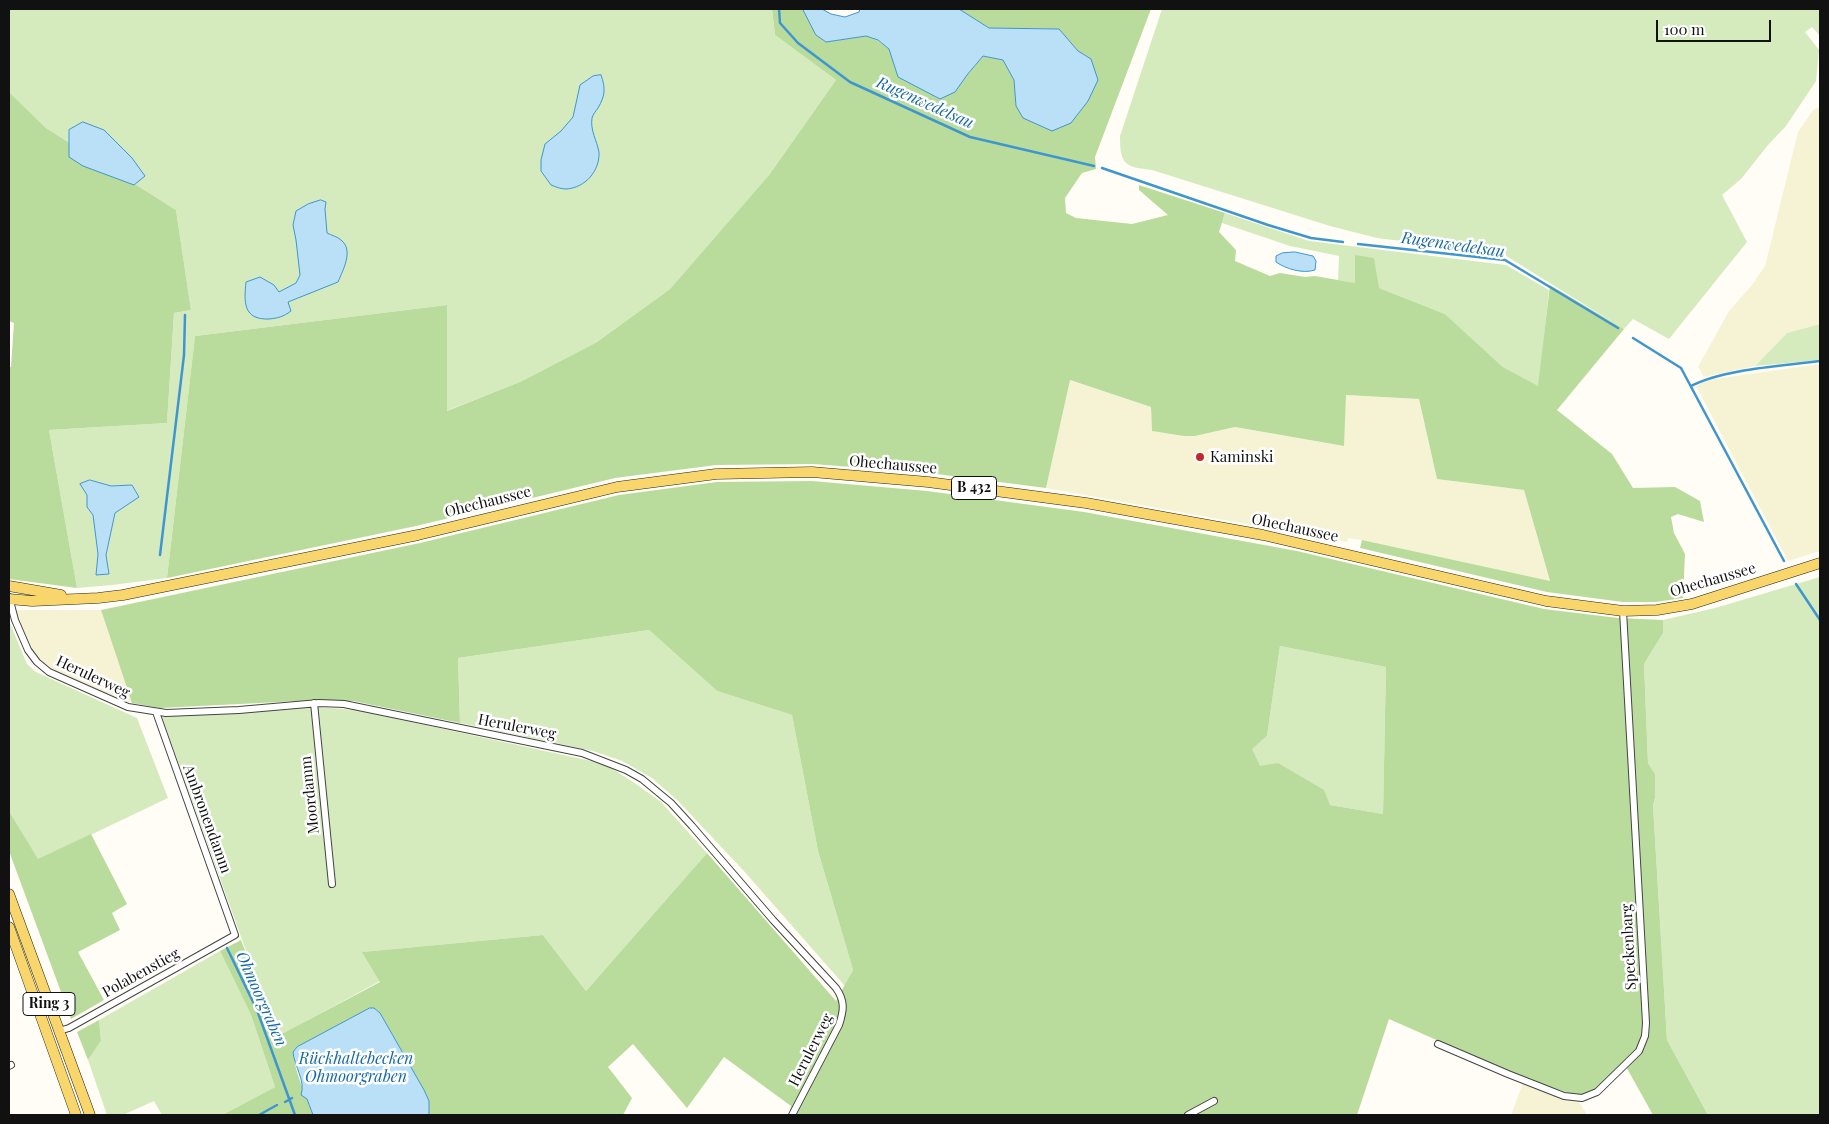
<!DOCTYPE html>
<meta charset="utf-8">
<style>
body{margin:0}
#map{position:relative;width:1829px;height:1124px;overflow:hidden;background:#fffdf5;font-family:"Playfair Display",serif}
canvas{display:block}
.frame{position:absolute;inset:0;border:10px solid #111;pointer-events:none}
.scale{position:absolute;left:1656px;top:20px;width:115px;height:22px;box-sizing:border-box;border:2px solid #111;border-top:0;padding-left:6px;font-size:15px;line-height:18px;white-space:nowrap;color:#111;-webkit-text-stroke:4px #fff;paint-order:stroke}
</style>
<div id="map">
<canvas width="1829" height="1124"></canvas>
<div class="frame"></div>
<div class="scale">100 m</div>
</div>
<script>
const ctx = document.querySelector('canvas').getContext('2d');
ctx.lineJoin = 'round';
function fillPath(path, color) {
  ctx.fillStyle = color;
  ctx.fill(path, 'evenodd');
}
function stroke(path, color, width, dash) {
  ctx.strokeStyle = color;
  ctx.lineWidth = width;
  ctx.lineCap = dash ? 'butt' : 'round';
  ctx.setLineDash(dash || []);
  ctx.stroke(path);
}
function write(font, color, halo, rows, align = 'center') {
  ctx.font = font + ' "Playfair Display",serif';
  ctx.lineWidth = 5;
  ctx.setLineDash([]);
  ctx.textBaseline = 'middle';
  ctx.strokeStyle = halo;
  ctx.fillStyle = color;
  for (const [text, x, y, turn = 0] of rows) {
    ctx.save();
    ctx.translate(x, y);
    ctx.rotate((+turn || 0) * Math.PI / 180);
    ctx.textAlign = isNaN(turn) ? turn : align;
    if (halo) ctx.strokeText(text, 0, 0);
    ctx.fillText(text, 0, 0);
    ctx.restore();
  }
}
const farmland = new Path2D(`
 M1820,107V324L1787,333L1755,366L1704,377L1698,367L1729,311L1752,285L1765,266L1798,132L1813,110Z
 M1820,364V551L1788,561L1696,386L1707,380Z
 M1069,380L1151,407L1152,431L1195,436L1235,427L1343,446L1345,395L1419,399L1437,479L1524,490L1550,582L1362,540L1348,538L1347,542L1046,488Z
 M15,610H101L132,703L57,673L41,663L33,653Z
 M1523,1083L1561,1099L1579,1101L1587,1115H1511Z`);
const green = new Path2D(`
 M9,9H772L775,35L836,80L769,175L670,289L597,342L522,381L446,411L447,305L195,336L167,578L112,585L77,588L49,430L167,423L174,313L191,310L176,210L46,128L9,92ZM90,480L111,486L132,485L139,496L115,513L106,555L109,573L96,574L98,554L93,515L87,507V495Z
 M1162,9H1820V36L1812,27L1805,32L1819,50L1816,81L1786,126L1768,145L1741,179L1722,195L1747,242L1669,339L1633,319L1624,329L1503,254L1377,238L1330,226L1152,170C1125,167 1120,165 1120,136Z
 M1225,213L1309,241L1506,265L1549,290L1539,387L1503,367L1445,314L1379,288L1338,280L1339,256L1290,246L1222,223Z
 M1820,324V360L1755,366L1787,333Z
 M1820,577V1115H1708L1667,1040L1653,805L1655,798V774L1648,763L1644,664L1663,633V620L1715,608Z
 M9,621L27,664L36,672L137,718L168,798L38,860L9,811Z
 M649,630L717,691L792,715L818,851L853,970L845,986L743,870L677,800L652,778L622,761L593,751L460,723L458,658Z
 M1280,646L1386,667L1383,814L1330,805L1260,767L1251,749L1267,736Z
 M318,707L356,710L605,764L636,784L661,802L707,853L586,991L543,935L363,952L380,981L277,1037L162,717Z
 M220,951L251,1015L275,1087L222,1115H162L154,1101L123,1115H107L88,1060L101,1041L99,1020Z`);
const forest = new Path2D(`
 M772,9H803L816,35L826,42L866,36L877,40L889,49L898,77L955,92L967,75L983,56L1003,60L1014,80L1016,106L1091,59L1078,51L1059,29L989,28L959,9H1151L1095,157L1096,169L1082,173L1065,198L1066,213L1076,218L1132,224L1168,215L1139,190V185L1225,213L1219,232L1236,250L1235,261L1270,276L1280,273L1305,277L1315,276L1355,283V255L1374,258L1379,288L1445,314L1503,367L1538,386L1550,285L1624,329L1557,410L1612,454L1633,488L1675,487L1700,501L1704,522L1678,514L1671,517L1674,533L1685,554L1683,598L1656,602H1623L1547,592L1360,548L1362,540L1550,581L1524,490L1437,479L1419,399L1346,395L1344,446L1235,427L1195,436H1184L1152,431L1151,407L1070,380L1046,488L929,473L813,464L716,465L615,478L416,526L167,578L195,336L447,305V411L522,381L597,342L670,289L769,175L836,80L775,35Z
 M9,92L46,128L176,210L191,310L174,313L167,423L49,430L77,588L9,579V367H11L14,323L9,321Z
 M812,481L927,491L1084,512L1297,551L1544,609L1618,618L1663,620V633L1644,664L1648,763L1655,774V798L1653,805L1667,1040L1708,1115H1653L1624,1063L1595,1089L1577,1096L1509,1072L1389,1019L1357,1115H1199L1191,1113L1188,1115H789L791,1106L724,1057L687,1108L633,1044L608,1067L632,1098L623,1115H429V1101L424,1090L380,1013L377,1010L370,1008L297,1047L293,1052C295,1074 306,1095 313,1115H222L275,1087L251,1015L220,951L241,940L278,1036L380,982L362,952L543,935L586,991L707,853L836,1001L853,970L818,851L792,715L717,691L649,630L458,658L460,723L353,701L319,700L160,708L132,703L101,610L420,543L619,495L717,482ZM1280,646L1386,667L1383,814L1330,805L1324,790L1278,763L1260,766L1252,749L1267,736Z
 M9,811L38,859L91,834L127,904L112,913L120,930L78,952L104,1000L71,1019L9,851Z
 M99,1020L101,1041L88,1060L77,1032Z`);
const water = new Path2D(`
 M803,9H822L831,14L845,17L859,12L860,9H959L989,28L1059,29L1078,51L1091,59L1098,80L1088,101L1071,123L1052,131L1023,118L1016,106L1014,80L1003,60L983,56L967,75L955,92L940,99L898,77L889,49L878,40L866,36L826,42L816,35Z
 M601,75C606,89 605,96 598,108C596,111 593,114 592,118C590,130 597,141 599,152C600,171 585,188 566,189C561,189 556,187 551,185L541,171V160L545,144L561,131L573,117L580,85L593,76Z
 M83,122L104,130L132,158L145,176L134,185L83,166L69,157V130Z
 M321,200L326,202L325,209L327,233C331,235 338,237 341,240C354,250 343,270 338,282L288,302L291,311C283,317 278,318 269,319C243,320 244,302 246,282L260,277L274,285L279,292L296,283L300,275L296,240L293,225L296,211L308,204Z
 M1295,252L1313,256L1316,261L1315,270C1303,274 1286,269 1276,262V256L1282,253Z
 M90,480L111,486L132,485L139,497L115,513L106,555L109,574L96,575L98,554L93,515L87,507V495L80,484Z
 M370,1008H374L380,1013L424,1090L429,1101V1115H313L307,1099L301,1095C306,1081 294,1066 293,1052L297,1047Z`);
const stream = new Path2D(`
 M779,9L780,23L798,43L850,82L970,137L1094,166
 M1102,168L1268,225L1311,238L1343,242
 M1358,244L1505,260L1618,328
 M1633,338L1681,368L1784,561
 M1691,386C1723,369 1783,366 1820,361
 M160,555L184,355L185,315
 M1796,584L1820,620
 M227,948L257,1010L295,1115
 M285,1102L292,1098
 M259,1115L277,1105`);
const minor = new Path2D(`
 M9,597L15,620L28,650L37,662L49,672L128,707L166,713L239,710L319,703L344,704L582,753L626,770L642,779L671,803L692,826L773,920L836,988C845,1001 844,1010 839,1025L792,1115
 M314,703L332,884
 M59,1031L69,1028L235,935L156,712
 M1438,1044L1508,1074L1564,1096L1582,1098L1597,1092L1639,1051L1645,1036L1646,1023L1623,611
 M9,1066L11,1065
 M1188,1115L1214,1101`);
const primary = new Path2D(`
 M9,586L61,595
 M9,599L32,601L98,598L123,595L418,535L617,487L716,474L812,472L928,482L1086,503L1263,535L1546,601L1623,611L1657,610L1692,604L1820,563
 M9,894L90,1115
 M9,927L76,1115`);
const markers = [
 [1200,457,5,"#c4262e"]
];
const shields = [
 [974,488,45],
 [49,1004,52]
];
const shieldNames = [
 ["B 432",974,488],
 ["Ring 3",49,1004]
];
const poiNames = [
 ["Kaminski",1210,457]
];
const streetNames = [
 ["Ohechaussee",893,465,5],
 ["Ohechaussee",488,502,-14],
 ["Ohechaussee",1295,528,12],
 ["Ohechaussee",1713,580,-16],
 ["Herulerweg",93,677,25],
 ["Herulerweg",517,727,11],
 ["Moordamm",310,795,-96],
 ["Ambronendamm",207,819,70],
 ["Speckenbarg",1629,947,-93],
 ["Polabenstieg",141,973,-29],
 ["Herulerweg",811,1050,-63]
];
const waterNames = [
 ["Rugenwedelsau",925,103,24],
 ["Rugenwedelsau",1453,245,8],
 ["Ohmoorgraben",261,999,66],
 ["Rückhaltebecken",356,1059],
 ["Ohmoorgraben",356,1077]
];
fillPath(farmland, '#f6f3d4');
fillPath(green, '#d5ebbd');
fillPath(forest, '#b9dc9c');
fillPath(water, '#b9e0f7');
stroke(water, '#3f96cf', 1);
stroke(stream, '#3f96cf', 2.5);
stroke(minor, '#444', 8);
stroke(primary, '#222', 11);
stroke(minor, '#fff', 6);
stroke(primary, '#f9d66b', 10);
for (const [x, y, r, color] of markers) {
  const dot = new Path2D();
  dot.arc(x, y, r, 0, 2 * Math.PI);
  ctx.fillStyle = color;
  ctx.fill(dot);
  stroke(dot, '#fff', 2);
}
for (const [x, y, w] of shields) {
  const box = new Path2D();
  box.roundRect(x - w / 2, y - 11.5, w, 23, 4);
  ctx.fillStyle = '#fff';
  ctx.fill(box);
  stroke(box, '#111', 1);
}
write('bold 14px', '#111', null, shieldNames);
write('15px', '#111', '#fff', poiNames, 'left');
write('15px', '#111', '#fff', streetNames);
write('italic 16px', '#1768a6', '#fff', waterNames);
</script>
